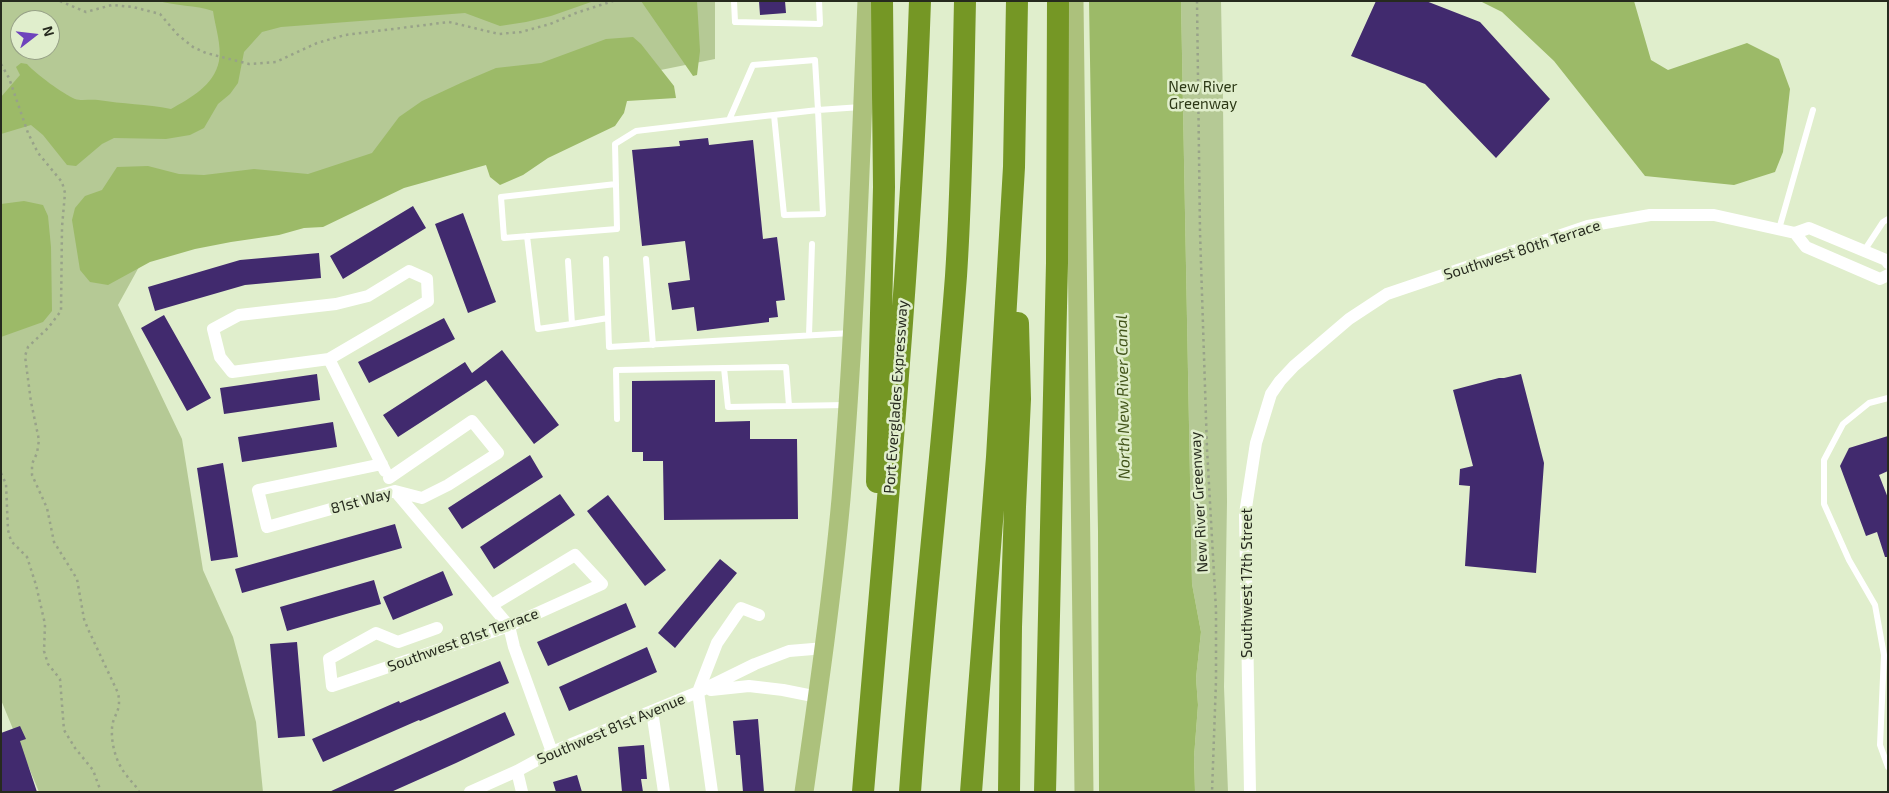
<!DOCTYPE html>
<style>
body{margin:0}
#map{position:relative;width:1889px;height:793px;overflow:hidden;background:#e0eecc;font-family:"Exo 2",sans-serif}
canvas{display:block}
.frame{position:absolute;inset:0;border:2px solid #262a1e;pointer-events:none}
.north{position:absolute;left:10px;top:10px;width:50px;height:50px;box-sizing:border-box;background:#e0eecc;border:1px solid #96a086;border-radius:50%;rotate:74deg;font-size:14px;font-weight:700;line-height:20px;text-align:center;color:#262a1e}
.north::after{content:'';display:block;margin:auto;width:18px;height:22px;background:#6e43bc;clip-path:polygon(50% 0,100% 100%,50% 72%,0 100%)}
</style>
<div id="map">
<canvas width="1889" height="793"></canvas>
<div class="frame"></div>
<div class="north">N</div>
</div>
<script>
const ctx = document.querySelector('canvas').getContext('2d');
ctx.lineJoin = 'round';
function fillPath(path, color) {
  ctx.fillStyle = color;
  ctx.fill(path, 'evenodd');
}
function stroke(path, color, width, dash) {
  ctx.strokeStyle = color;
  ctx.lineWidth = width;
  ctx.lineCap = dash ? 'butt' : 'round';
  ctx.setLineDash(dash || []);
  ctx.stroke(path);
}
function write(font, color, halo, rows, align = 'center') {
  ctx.font = font + ' "Exo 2",sans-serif';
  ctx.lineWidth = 5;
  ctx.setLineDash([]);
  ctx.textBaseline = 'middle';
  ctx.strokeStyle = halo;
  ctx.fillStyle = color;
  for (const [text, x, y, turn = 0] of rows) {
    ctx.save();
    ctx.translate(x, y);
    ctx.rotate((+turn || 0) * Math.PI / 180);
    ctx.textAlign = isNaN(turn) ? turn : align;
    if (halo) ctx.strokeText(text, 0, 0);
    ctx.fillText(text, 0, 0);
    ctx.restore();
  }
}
const green = new Path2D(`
 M1,1H715V59L626,77L150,247L118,305L182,439L203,570L233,637L256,722L263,792H39L1,700ZM20,20H50V50H20Z
 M1181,1H1221L1223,102L1227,502L1224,687L1228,792H1195L1194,757L1198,705L1196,678L1201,632L1192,584Z`);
const water = new Path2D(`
 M158,1H594L551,16L526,22L500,26L465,13L281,27L262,32L244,52L238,83L230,94L218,104L204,128L190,135L166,139L114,138L102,144L76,166L67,165L43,135L31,125L1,134V97L20,75L16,67L21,63L27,64C37,75 62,93 75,99C81,101 91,99 98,100C123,104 146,104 171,109C190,98 214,86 219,61C222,46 215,26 213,11C195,5 176,6 158,1Z
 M641,1H697L700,51L697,75L693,76Z
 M1089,1H1181L1192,584L1201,632L1196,678L1198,705L1194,757L1195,792H1099L1098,531Z
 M1480,1H1634L1651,60L1668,70L1747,43L1779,59L1790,89L1783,152L1775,172L1734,185L1645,176L1554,61L1502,12Z
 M633,37L641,44L674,86L676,98L627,101L624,113L615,126L548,158L523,175L500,185L490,177L486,165L404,188L323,227L304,228L279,235L231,242L195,249L150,262L108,285L90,282L80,270L72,220L75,208L85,196L102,190L117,167L148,166L179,174L204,175L254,169L308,174L372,153L399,117L422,101L463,82L496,68L541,63L606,39Z
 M24,201L43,205L48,216L51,247L52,311L43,322L1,337V204Z`);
const building = new Path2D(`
 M759,1H785L786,13L760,15Z
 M1376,1H1426L1480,22L1550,99L1496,158L1425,84L1351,56Z
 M708,138L709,145L753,140L763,239L777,237L785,300L776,301L778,317L769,318V322L697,331L694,307L672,310L668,283L690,280L685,241L642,246L632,150L680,146L679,141Z
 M413,206L426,228L343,279L330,256Z
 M463,213L496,302L468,313L435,224Z
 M319,253L321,278L245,285L155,311L148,287L240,260Z
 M164,315L211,398L187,411L141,328Z
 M444,318L455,339L369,383L358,362Z
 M502,350L559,425L534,444L486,380L398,437L383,415L465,362L472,373Z
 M317,374L320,400L224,414L220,388Z
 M1521,374L1544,463L1536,573L1465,566L1470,486L1459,485L1460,469L1473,466L1453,390L1499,378H1504Z
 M715,380V422L750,421V439H797L798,519L664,520L663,461H643V452H632V381Z
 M333,422L337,447L242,462L238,437Z
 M1888,436V471L1879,475L1888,498V557H1885L1877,532L1866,536L1840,466L1849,448Z
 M530,455L543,477L462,529L448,508Z
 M223,463L238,557L211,561L197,468Z
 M560,494L575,515L494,569L480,547Z
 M608,495L666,570L645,586L587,511Z
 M395,524L402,548L242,593L235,569Z
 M720,559L737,573L675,648L658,633Z
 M443,571L453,595L393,620L383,597Z
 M374,580L381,604L287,631L280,607Z
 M626,603L636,627L548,666L537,642Z
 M297,642L305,736L278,738L270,644Z
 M647,647L657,672L569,711L559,687Z
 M500,661L509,683L420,721L419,720L323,762L312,739L399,701L400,703Z
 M505,712L515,735L456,763L391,792H329Z
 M758,719L764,792H743L740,755H736L733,721Z
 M20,726L26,739L20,741L37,792H1V733Z
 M644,745L647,779H641L643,792H622L618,747Z
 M577,775L582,792H556L553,782Z`);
const path = new Path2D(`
 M60,1L86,12L112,5L133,7L160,14L177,34L193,47L206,53L249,64L276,62L317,43L345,35L449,22L499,34L521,32L550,24L576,13L613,1
 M1197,1L1200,232L1207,449L1216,610V681L1212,792
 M1,64L9,78L28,133L38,153L62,182L65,193L62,227L61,311L48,328L28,347L25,356L31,402L39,440L37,453L32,464V475L47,508L54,542L77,579L84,619L88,629L118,693C122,712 113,714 112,728C111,744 116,763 127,776C131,782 136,785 139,792
 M1,473L6,484L8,530L11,541L27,557L36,585L45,624L44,651L48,664L60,679L64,730L75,748L93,770L101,792`);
const lane = new Path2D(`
 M734,1L735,22L820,24L819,1
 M729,120L818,110L823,214L784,215L774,115
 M616,184L501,197L504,238L617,229L615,144L636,131L729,120L753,65L815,60L818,110L861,107
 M1779,229L1813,110
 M527,236L538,329L572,324L568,261
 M1864,251L1883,222L1888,219
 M606,259L609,347L851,333
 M646,259L653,345
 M572,324L608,318
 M809,335L812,244
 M1888,398L1869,403L1843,424L1824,460V504L1849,560L1875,605L1884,655L1880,745L1888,767
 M789,406L786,367L724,368L728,407L846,405
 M617,419L616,370L724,368`);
const street = new Path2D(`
 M1795,233L1806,247L1880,279L1888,275
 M409,271L427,279L428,301L329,359L232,372L220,357L213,329L239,315L336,304L368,296Z
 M329,359L385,471
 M382,464L258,490L267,527L395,491L422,498L448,485L498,453L472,421L389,478
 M395,491L509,626L514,647L552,752
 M437,628L398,642L376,633L329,659L332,686L509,626L602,584L575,555L492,605
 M711,690L749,686L783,690L818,697
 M652,711L664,792
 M517,771L522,792
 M470,792L517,771L552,752L698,692L755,664L789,651L825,648
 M712,792L698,692L717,643L741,608L759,615
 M1250,792L1245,514L1256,443L1271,394L1280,381L1294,366L1349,319L1387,294L1588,226L1650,215H1714L1795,233L1809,228L1886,260L1888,263`);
const primary = new Path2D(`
 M1074,1L1084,792
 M804,792C818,694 832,597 841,499C855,333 860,167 867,1`);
const highway = new Path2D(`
 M877,482L884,187L882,1
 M863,792C885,528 911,265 920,1
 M910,792C922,620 943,448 956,276C962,185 963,93 965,1
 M971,792L997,457L1014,167L1017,1
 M1009,792L1011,627L1015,507L1020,399L1018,323
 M1045,792L1057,263L1058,1`);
const parkNames = [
 ["New River",1203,87],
 ["Greenway",1203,104]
];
const streetNames = [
 ["Southwest 80th Terrace",1522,250,-18],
 ["Port Everglades Expressway",896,397,-86],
 ["81st Way",361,501,-15],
 ["New River Greenway",1199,502,-93],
 ["Southwest 17th Street",1247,583,-90],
 ["Southwest 81st Terrace",463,640,-20],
 ["Southwest 81st Avenue",611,729,-23]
];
const waterNames = [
 ["North New River Canal",1123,397,-91]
];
fillPath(green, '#b5c995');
fillPath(water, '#9cba68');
fillPath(building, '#412a6e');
stroke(path, '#98a289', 2.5, [2.5, 4]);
stroke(lane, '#fff', 6);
stroke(street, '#fff', 12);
stroke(primary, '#acc17c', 19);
stroke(highway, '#759725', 22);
write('15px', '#2c3815', '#e0eecc', parkNames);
write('15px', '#262a1e', '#e0eecc', streetNames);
write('italic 16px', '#42541a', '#e0eecc', waterNames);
</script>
